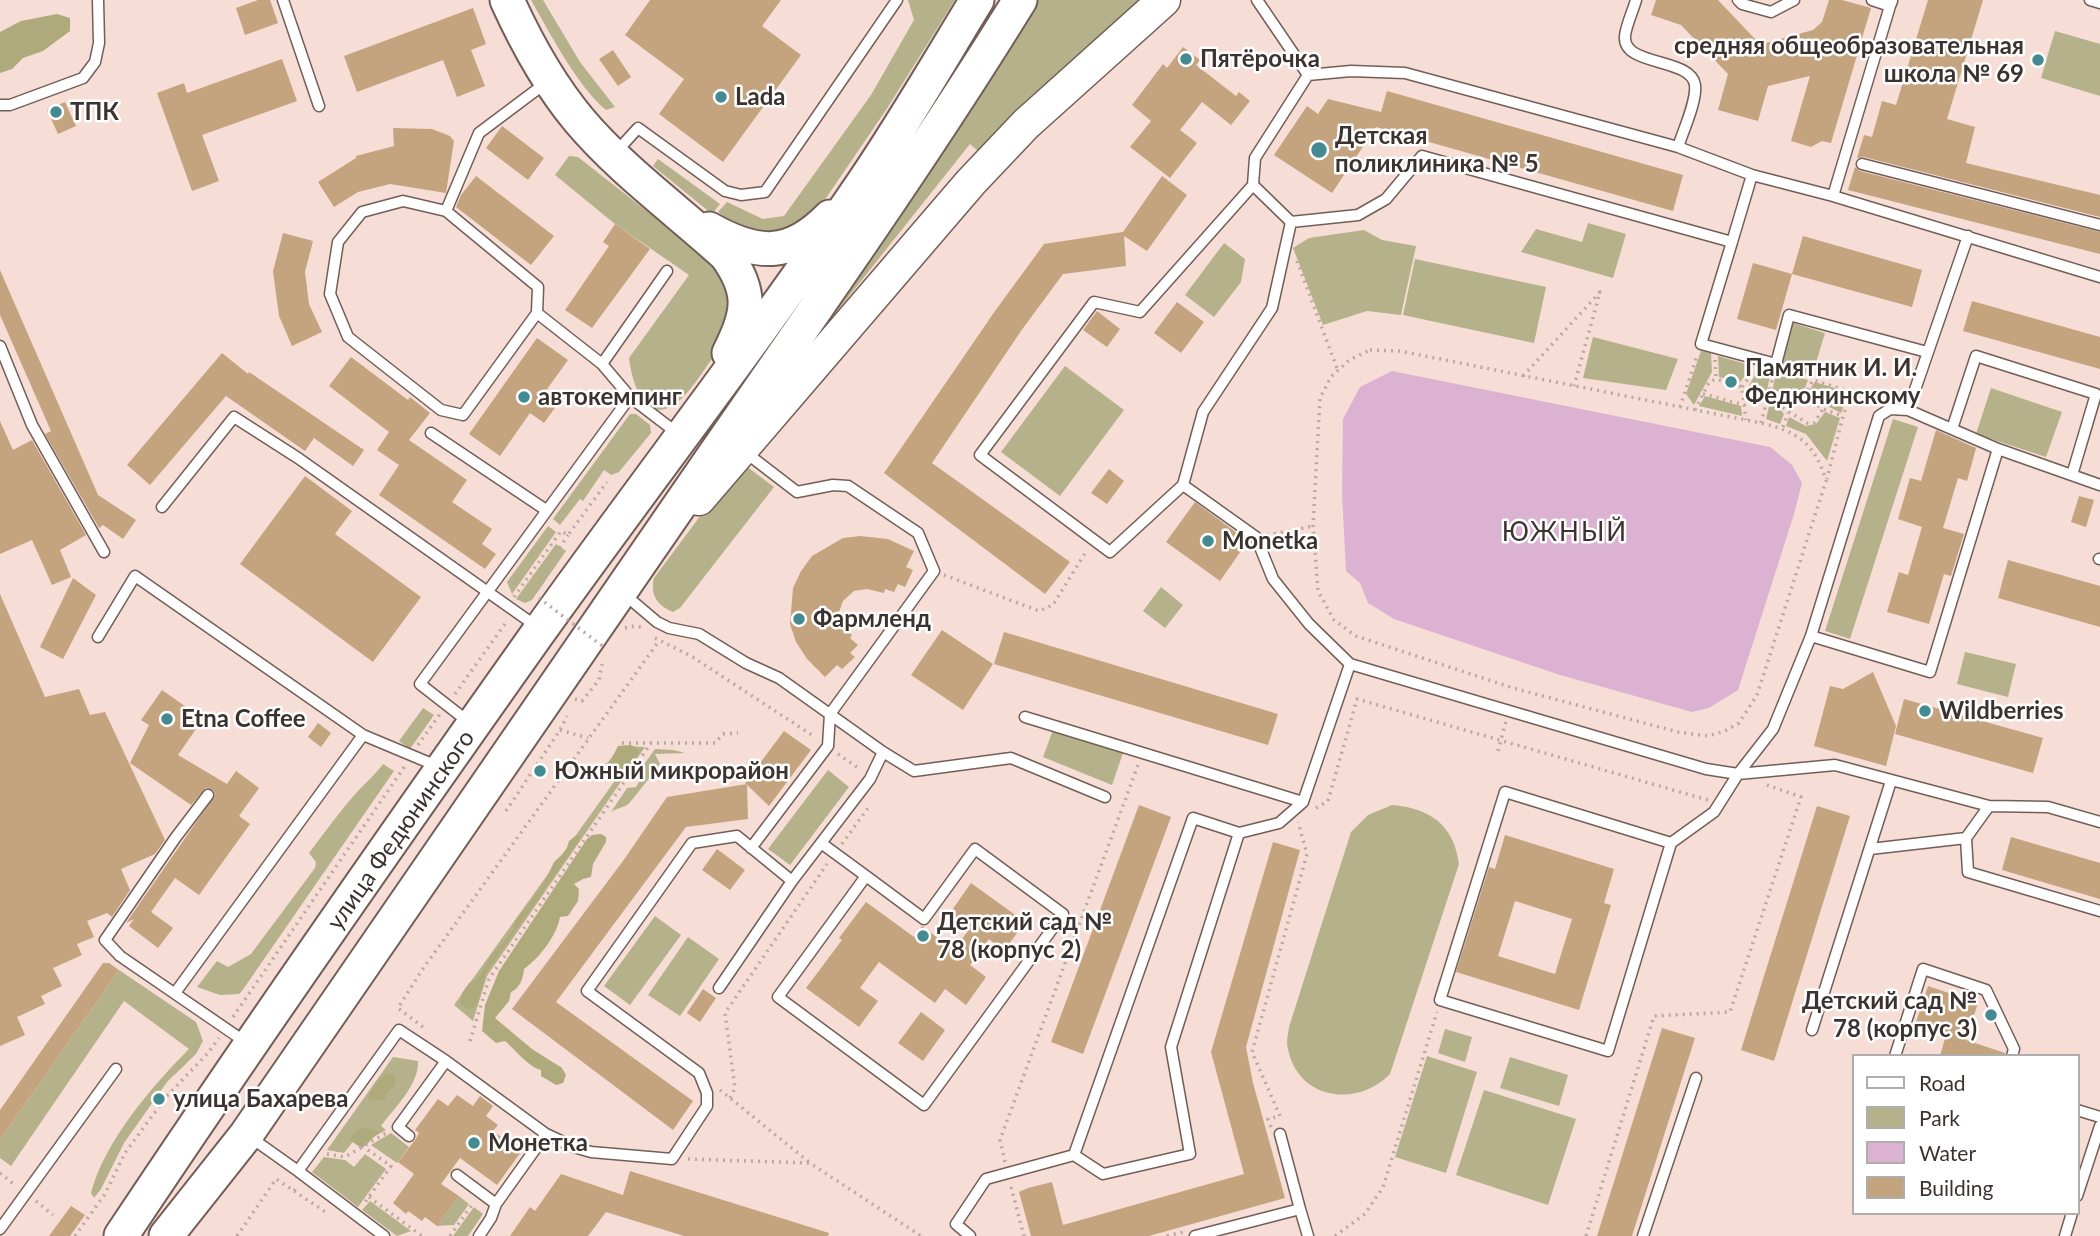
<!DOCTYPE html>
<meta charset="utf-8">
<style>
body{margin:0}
#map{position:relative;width:2100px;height:1236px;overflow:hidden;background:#f6ddd5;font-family:Lato,sans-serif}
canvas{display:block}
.legend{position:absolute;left:1852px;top:1054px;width:228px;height:161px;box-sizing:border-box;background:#fff;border:2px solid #b1adac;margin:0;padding:9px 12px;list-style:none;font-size:21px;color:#3c3330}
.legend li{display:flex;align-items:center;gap:14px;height:35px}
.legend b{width:35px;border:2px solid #b1adac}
</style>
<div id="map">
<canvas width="2100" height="1236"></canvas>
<ul class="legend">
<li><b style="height:9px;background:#fff"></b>Road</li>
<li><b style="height:19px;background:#b5b28b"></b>Park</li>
<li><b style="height:19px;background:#dbb2d2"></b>Water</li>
<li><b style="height:19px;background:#c4a47f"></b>Building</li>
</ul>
</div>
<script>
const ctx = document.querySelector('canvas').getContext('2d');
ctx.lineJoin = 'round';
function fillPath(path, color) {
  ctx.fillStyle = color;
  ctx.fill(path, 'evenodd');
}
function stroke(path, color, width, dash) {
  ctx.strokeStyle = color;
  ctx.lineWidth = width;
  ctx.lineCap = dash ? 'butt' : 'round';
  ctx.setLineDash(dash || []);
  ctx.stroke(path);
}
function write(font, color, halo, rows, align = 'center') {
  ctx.font = font + ' Lato,sans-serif';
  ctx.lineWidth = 5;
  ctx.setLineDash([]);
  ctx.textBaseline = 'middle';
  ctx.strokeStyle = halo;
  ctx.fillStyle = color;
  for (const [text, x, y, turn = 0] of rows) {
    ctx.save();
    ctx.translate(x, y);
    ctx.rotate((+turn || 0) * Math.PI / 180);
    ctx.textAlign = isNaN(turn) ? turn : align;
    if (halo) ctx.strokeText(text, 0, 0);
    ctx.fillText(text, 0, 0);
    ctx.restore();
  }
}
const green = new Path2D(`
 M531,0H543L580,62L615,107L606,110C577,86 550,33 531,0Z
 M908,0H955L886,110L822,204L809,219L769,236L740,228L718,212L727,202L763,219L784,216L871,95L914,20Z
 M1037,0H1148L979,152L970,144L826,325L828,327L760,410L895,223Z
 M2055,31L2100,44V96L2041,78Z
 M569,156L578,157L676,234L718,260L729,272C729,287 734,325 728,336C723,346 715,354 709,363C700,376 682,405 665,409C640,416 631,375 629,358L689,275L615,224L555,175Z
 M658,159L720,204L712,214L653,166Z
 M1588,223L1626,234L1613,278L1521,252L1536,229L1582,242Z
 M1364,230L1382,240L1416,246L1401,315L1367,311L1323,325L1293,248L1309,238Z
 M1224,243L1245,259L1241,282L1214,317L1185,295Z
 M1415,259L1546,287L1534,343L1403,315Z
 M1793,323L1825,333L1812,376L1780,367Z
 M1593,337L1678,359L1666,390L1583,378Z
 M1701,351L1711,353L1712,372L1694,405L1686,394Z
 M1718,356L1753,366L1740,382L1719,377Z
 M1065,366L1124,410L1060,496L1001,452Z
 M1759,368L1771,369L1767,392H1745Z
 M1777,370L1808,380L1803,393L1772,391Z
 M1815,382L1848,392L1841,413L1806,395Z
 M1991,388L2062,412L2046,457L1976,434Z
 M1705,396L1741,406L1742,416L1699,406Z
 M1771,398H1780L1779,408L1784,414L1780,424L1766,419Z
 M1825,412L1840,418L1827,461L1806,434L1786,426L1789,417L1806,426L1816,424Z
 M630,414H636L650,425L651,433L619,472L611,475L604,470L583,501L580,499L560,525L553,519Z
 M1893,419L1918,427L1850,639L1825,631Z
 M746,466L774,487L680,608L673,612C657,605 650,595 654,578L733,472Z
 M548,526L556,532L512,594L507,582Z
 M556,544L566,551L532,600L525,603L516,599Z
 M1161,587L1183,605L1165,628L1143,611Z
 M1965,652L2016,664L2008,697L1957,684Z
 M423,708L434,715L410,749L399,741Z
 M1053,730L1123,753L1112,785L1043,757Z
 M620,746L645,747L487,976L473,1021L454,1005L614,782L601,772Z
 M655,749L673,750L685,753L655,754L660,764C656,769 630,804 627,805C622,808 617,808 611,812L627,788L636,787L642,777L640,770Z
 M383,764L394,771L242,991L239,994L220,995L197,987L217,961L228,967L251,954L315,868L316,862L309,853C325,832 340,811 357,792C366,782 375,775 383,764Z
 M828,770L849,787L790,865L768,849Z
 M1392,805C1430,808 1454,825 1459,864L1390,1074C1357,1108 1298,1100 1288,1049C1286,1043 1288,1034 1289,1027L1351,832L1368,815Z
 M655,916L681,935L630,1005L604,986Z
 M688,937L719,959L680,1016L648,995Z
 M119,970L196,1022L203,1041L196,1054L167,1082L124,1143L101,1189L94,1198L91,1193C104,1142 152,1086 189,1049L124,1001L11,1166L0,1158V1140Z
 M1445,1029L1472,1037L1465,1062L1438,1053Z
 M1427,1056L1477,1072L1446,1173L1395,1157Z
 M393,1057L418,1061C419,1085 395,1107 381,1126L386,1130L366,1141L358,1135L344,1153L327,1150Z
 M1510,1057L1568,1075L1559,1106L1500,1088Z
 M1484,1090L1576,1119L1548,1205L1456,1175Z
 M391,1133L409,1147L397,1163L371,1145Z
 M365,1154L386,1169L358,1207L312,1172L324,1157L345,1160L354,1167Z
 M459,1196L469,1204L454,1225L437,1226Z
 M370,1201L411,1231L397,1236L362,1210Z
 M474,1207L483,1214L468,1236H453Z`);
const forest = new Path2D(`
 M57,14L70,18V31L43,51L23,58L12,69L0,73V32L21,21Z
 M631,745L639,749L638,755L630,761L620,781H611L605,777L604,765L611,760L618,746Z
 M601,834L606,837V842L593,864L591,877L583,879L574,884L579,889L578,901L568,916L560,917C556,937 540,957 524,969C523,979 520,988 511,992L509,1001L495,1018L532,1049L562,1068L566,1075L563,1083L556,1085L541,1076V1070C528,1067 515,1049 505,1041L496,1043L482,1031L485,1005L499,971L587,839L592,835Z
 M577,835L580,836V839L486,973L477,1006L469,1010L460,1003L462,993L469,983L478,979L490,957L511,933L516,920L541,889L554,862L566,851L569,841Z
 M388,1074L395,1075C396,1084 396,1087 388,1091L385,1099L368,1101C369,1092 379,1077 388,1074Z
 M365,1127L379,1132L365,1146L360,1147L351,1141C352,1133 358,1130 365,1127Z`);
const water = new Path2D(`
 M1392,371L1770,447L1792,465L1802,483L1794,514L1738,690L1709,708L1692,712L1560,675L1394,619L1368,603L1360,583L1346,571L1342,493L1343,419L1360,387Z`);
const building = new Path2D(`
 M258,0H270L278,23L245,35L236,8Z
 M650,0H781L762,26L801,55L723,162L659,114L684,79L625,35Z
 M1656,0H1718L1755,39L1766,43L1813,30L1822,22L1829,0H1842L1871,8L1831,143L1822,141L1811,147L1791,141L1810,76L1768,86L1758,121L1718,110L1728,74L1681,25L1651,15Z
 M1928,0H1983L1947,119L1975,127L1966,163L2100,195V217L1864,157L1857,158L1864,135L1872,137L1882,101L1896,105Z
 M473,8L486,44L471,50L485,86L457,97L443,60L357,92L344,56Z
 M1183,47L1200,60L1196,65L1236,96L1239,92L1250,101L1231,125L1202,102L1180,130L1197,143L1170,178L1130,147L1151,121L1132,105L1163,64L1167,68Z
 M613,50L631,77L618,86L599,59Z
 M282,59L297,101L202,135L219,181L192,191L157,93L184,83L187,93Z
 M1387,91L1683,175L1673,211L1376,127L1332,193L1274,155L1307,106L1318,114L1328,99L1381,112Z
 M65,102L76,126L58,134L47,110Z
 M502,126L544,158L528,180L486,148Z
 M393,128L432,129L450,136L454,141L446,193L390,184L358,192L334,207L318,182L356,158V156L394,146Z
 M1855,167L1860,171L2100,232V254L1848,190Z
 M476,176L554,236L531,265L456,207L461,195Z
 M1162,176L1187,195L1147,251L1124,236L1126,266L1063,274L1021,331L932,463L1070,562L1045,594L884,473L995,311L1044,244L1123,232Z
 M615,224L650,249L592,328L565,310L609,246L603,242Z
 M283,233L313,241L305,272L309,304L322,332L292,346L279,316L273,271Z
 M1803,236L1922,270L1912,307L1792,274Z
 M1753,263L1792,274L1776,330L1737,319Z
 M0,270L98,495L136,520L123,539L103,525L99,528L45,434L51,431L0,315Z
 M1972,301L2100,337V369L1963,331Z
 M1177,302L1204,322L1181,353L1154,333Z
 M1097,311L1120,329L1107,347L1083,330Z
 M537,338L568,360L545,392L559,402L544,423L530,413L500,456L469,434Z
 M222,353L248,374L249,372L364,450L353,466L314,438L305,451L226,396L150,485L127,465Z
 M351,357L408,400L410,397L430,413L409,440L467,480L452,502L492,529L482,544L496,554L485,569L379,495L399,465L377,450L389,432L329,386Z
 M0,421L13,450L32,440L86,535L60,550L71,577L52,585L32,540L0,554Z
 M1936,430L1976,448L1967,481L1958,478L1943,528L1964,534L1951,576L1944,574L1929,624L1887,612L1899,572L1908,575L1922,527L1898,519L1910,478L1921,481Z
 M1109,469L1124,481L1107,504L1091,493Z
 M305,476L352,511L335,534L421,597L373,662L240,564Z
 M2079,496L2094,500L2086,527L2071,522Z
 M1195,502L1248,541L1220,581L1166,542Z
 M860,536L888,539L914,551L906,567L913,570L905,587L898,584L894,592L885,589L884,593L867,589L854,591L843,601L839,612L843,625L852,635L850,638L858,645L850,653L855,657L842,669L837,665L825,677L807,659L796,642L790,624L793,588L801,571L812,556L843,538Z
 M2008,560L2100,586V627L1998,598Z
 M73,578L96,595L63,659L40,647Z
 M0,594L45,697L79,689L90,715L105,712L165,840L155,854L121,869L130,890L112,917L107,913L87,921L94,937L77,944L82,955L53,968L62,986L41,996L45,1004L17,1017L25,1035L0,1046Z
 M942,630L993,664L963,710L911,675Z
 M1004,632L1278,714L1268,745L994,664Z
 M1873,672L1896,726L1886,766L1814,746L1830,686L1843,689Z
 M162,690L203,719L178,755L227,784L236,771L259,788L239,816L250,824L199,895L175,878L151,912L173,928L158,948L129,926L134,919L126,923L215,795L213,790L206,788L191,805L130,763L149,725L141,720Z
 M1904,699L2043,738L2033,773L1895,734Z
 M318,723L331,733L321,747L308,737Z
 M784,731L811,750L769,806L745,783Z
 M747,784L748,819L686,827L556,1002L693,1101L673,1130L512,1009L623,861L667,797Z
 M1139,805L1171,817L1083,1054L1051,1042Z
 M1817,806L1850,816L1774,1061L1741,1050Z
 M1505,835L1614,869L1604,903L1611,905L1579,1010L1456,972L1489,867L1495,869ZM1515,901L1572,919L1555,974L1498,956Z
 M2011,837L2100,863V899L2002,870Z
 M1273,842L1300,850L1246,1047L1253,1083L1285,1198L1149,1236H1031L1019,1192L1028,1188L1052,1182L1063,1225L1244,1174L1211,1052Z
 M717,849L745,870L730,890L702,870Z
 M971,883L1025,922L1004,951L989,939L970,965L986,977L966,1005L945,989L935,1003L879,962L860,988L878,1001L859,1027L806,988L842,940L839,938L866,902L914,937L922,926L954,950L970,928L950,913Z
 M103,963H109L119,970L0,1140V1110Z
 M1928,986L1978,1003L1966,1040L2005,1053V1056H1940L1946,1035L1915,1025Z
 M703,989L716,998L700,1022L687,1013Z
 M921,1012L945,1030L923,1061L898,1043Z
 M1662,1028L1695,1038L1632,1236H1597Z
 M457,1095L473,1106L480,1096L493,1106L486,1116L498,1125L493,1131L521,1152L497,1185L460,1158L441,1184L459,1196L437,1226L425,1217L422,1221L408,1211L406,1214L393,1203L414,1174L398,1162L415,1140L419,1133L415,1130L438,1099L448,1106Z
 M630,1171L829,1233L828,1236H684L606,1212L588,1236H510L530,1207L535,1211L561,1174L623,1195Z
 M71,1206L85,1215L70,1236H49Z`);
const path = new Path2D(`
 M1297,261L1338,371
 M1370,350L1400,351L1761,423C1798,432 1815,443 1826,481L1757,695L1739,723L1725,731L1708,736L1678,732L1513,688L1356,636L1334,620L1318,591L1313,526L1320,398L1331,377L1349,360Z
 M1715,360L1716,379
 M1523,376L1600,292L1574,386
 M1742,387L1753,372
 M1703,394L1745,405
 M1783,394L1782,407L1807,423H1814L1823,409
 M1804,396L1813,380L1851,392L1843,416
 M1744,397L1804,396L1823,409L1843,416L1827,479
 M1680,407L1697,356
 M1695,410L1709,382L1716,379L1742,387L1746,420
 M1761,423L1773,377
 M1783,427L1788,413
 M1267,535L1313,526
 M944,575L1039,611L1053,605L1087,550
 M544,579L549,564L568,535
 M514,597L561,531L568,535L607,482
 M625,628L634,626L641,627
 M655,638L691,656L815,737
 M455,694L507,621
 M575,699L582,701L599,680L602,664
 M560,730L588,738
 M622,743H715L723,734L738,733
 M418,745L440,714
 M1498,751L1506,721
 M838,754L861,770
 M1316,808L1328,801L1357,699L1708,800
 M506,811L560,730L567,716
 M842,844L870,805
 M233,1017L405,766
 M423,1027L398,1008L422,970L659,641
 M470,1041L489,979L651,743
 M720,1090L809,1162
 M730,1098L735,1088L725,1013L827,864
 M1271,1127L1268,1119L1280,1116L1252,1052L1307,854L1298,822
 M362,1146L391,1166L363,1205
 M327,1154L345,1157L386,1133
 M688,1159L810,1163L921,1236
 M1005,1162L1000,1140L1138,765
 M0,1173L16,1186
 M1011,1187L1024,1236
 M294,1191L327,1213
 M369,1197L422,1236
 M36,1201L53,1215
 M75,1236L105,1194L125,1153L166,1097L208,1053L219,1038
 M237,1236L276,1179L294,1191L297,1187
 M450,1236L473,1203
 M1167,1236L1183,1232
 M1335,1236L1365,1214L1383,1187L1437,1012
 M1586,1236L1654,1016L1730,1012L1801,797L1767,785`);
const service = new Path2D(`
 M283,0L319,106
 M1257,0L1308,75L1351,71L1405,73L1678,147L1752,175L1833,196L2100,277
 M1636,0C1633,11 1626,25 1625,36C1622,67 1691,57 1695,85C1697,101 1683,131 1678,147
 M1738,0L1742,4L1771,12L1794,0
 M1872,0L1890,6L1892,1
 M2090,0L2100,3
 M1308,75L1255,158L1253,185L1291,222L1358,215L1386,199L1422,156L1732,242L1752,175
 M0,105H10L83,78L95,62L99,43L98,0
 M617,151L638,128L725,191L741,195L765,192L897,0
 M1862,164L2100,225
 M1253,185L1140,312L1094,302L980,455L1110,552L1183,485L1203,412L1272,308L1291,222
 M1833,196L1890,6
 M446,211L479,133L547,82
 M1732,242L1701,344L1776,364L1789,315L1927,352
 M537,313L538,287L446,211L403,201L362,212L338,242L330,294L348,337L441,410L463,415L537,313L602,364L630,397L677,433
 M0,346L32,425L104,552
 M602,364L667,271
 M1908,410L1998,449L2100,485
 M1952,429L1976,356L2096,394L2072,475
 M431,433L546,510
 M745,452L797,492L833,485L848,486L918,533L934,571L830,714L828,746L751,848
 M1183,485L1256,537L1273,579L1309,624L1350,664L1706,769L1738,774L1835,765L1989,806L2048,807L2100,822
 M162,507L234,417L298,458L536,626
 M2099,559H2100
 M624,594L657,622L669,628L699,634L746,663L779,678L883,752L914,771L1011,758L1105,797
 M1811,636L1930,672L1998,449
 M98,637L135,576L363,735L437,766
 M1025,717L1303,802L1350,664
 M470,723L420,684L630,397
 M208,795L176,837L105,940L120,956L247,1043
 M1966,838L1968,872L2100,911
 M821,843L866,876L778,997L924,1105L1063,914L975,849L924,919L866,876
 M1671,843L1505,792L1440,1000L1608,1051L1671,843L1714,812L1738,774L1773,729L1811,636L1879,416L1890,409L1908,410L1968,236
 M1870,849L1966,838L1989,806
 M719,988L792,881
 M175,993L363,735
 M1812,1030L1891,781
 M1895,1056L1923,969L1986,990L2014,1049L2012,1056
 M2077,1110L2100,1117
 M1280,1134L1300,1209
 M409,1136L398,1127L446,1061
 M250,1137L298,1171L399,1030L446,1061L546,1134L574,1147L591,1152L672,1159L707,1106V1093L699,1073L587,991L692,843L737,836L792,881L870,779L883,752
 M1074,1155L1193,818L1239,833
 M298,1171L384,1236
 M457,1175L496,1204
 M2077,1196L2100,1126
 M0,1229L116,1069
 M479,1236L491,1218L496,1204L546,1134
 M970,1236L956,1224L986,1179L1074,1155L1103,1174L1190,1154L1171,1047L1239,833L1279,823L1303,802
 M1195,1236L1300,1209L1308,1236
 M1643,1236L1696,1078
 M2065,1236L2072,1213`);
const primary = new Path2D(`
 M699,499L971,182L1026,124L1164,0`);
const trunk = new Path2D(`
 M507,0C526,42 549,84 579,120C620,169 679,212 726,255C753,292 749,314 729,353
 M709,229C757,256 790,258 830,217
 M121,1236C256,1033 397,832 538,633C645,483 758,338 861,186C902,126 939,62 977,0
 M166,1236L246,1135C400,911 554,687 708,464C814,311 922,159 1020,0`);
const pathBridge = new Path2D(`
 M539,598L605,648`);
const markers = [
 [1186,59,7,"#438b90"],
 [2038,60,7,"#438b90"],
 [721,97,7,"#438b90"],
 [56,112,7,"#438b90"],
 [1319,150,9,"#438b90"],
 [1731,382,7,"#438b90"],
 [524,397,7,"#438b90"],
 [1208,541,7,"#438b90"],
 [799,619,7,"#438b90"],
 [1925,711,7,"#438b90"],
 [167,719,7,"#438b90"],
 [540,771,7,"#438b90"],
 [923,936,7,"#438b90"],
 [1991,1015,7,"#438b90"],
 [159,1099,7,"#438b90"],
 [474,1143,7,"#438b90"]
];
const poiNames = [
 ["средняя общеобразовательная",2024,46,"right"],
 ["школа № 69",2024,74,"right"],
 ["Пятёрочка",1200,59],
 ["Lada",735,97],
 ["ТПК",70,112],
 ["Детская",1335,136],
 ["поликлиника № 5",1335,164],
 ["Памятник И. И.",1745,368],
 ["Федюнинскому",1745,396],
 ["автокемпинг",538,397],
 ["Monetka",1222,541],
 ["Фармленд",813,619],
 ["Wildberries",1939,711],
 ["Etna Coffee",181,719],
 ["Южный микрорайон",554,771],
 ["Детский сад №",937,922],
 ["78 (корпус 2)",937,950],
 ["Детский сад №",1977,1001,"right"],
 ["78 (корпус 3)",1977,1029,"right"],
 ["улица Бахарева",173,1099],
 ["Монетка",488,1143]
];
const streetNames = [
 ["улица Федюнинского",401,830,-55]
];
const neighbourhoodNames = [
 ["ЮЖНЫЙ",1565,533]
];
fillPath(green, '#b5b28b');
fillPath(forest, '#aeaa7c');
fillPath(water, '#dbb2d2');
fillPath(building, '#c4a47f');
stroke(service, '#735e57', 13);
stroke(primary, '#735e57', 35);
stroke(trunk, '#735e57', 37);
stroke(path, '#bca8a1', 3.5, [2, 5]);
stroke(service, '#fff', 10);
stroke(primary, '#fff', 32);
stroke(trunk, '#fff', 33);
stroke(pathBridge, '#bca8a1', 3.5, [2, 5]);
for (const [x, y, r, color] of markers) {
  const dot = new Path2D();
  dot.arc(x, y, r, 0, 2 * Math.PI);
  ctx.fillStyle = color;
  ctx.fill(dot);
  stroke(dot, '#fff', 2.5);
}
write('bold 24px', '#3c3330', '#fff', poiNames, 'left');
write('24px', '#3c3330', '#fff', streetNames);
ctx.letterSpacing = '2px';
write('26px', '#3c3330', '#fff', neighbourhoodNames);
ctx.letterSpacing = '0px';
</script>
